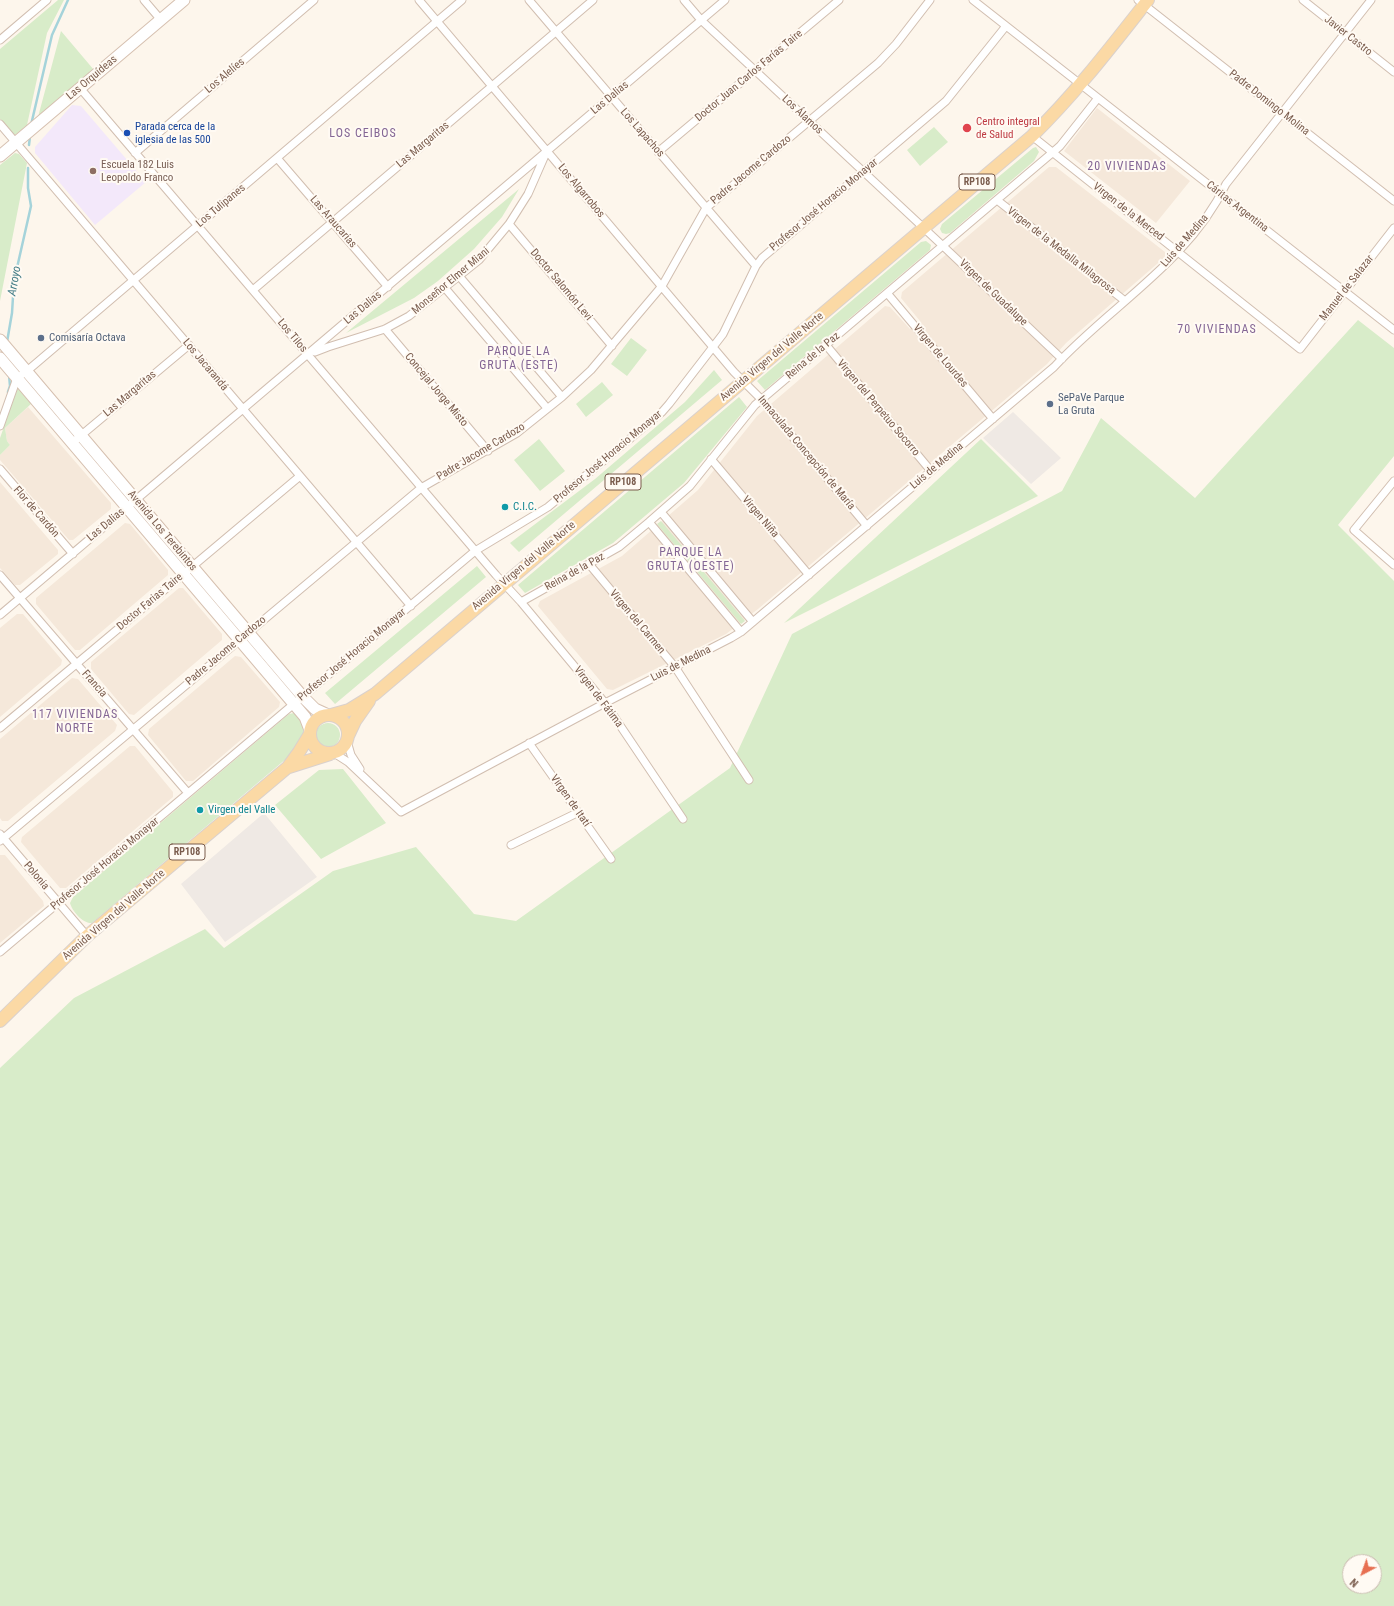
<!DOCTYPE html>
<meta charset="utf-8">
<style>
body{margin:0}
#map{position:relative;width:1394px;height:1606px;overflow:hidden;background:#fdf6ec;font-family:"Roboto Condensed",sans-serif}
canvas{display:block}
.north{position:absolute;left:1342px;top:1554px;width:40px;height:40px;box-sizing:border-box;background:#fffaf3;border:1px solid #cabbb1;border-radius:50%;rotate:221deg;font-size:11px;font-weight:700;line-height:16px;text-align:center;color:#7a5c4d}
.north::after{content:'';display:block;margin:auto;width:14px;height:18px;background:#e76f51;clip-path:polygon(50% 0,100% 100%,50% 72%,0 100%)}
</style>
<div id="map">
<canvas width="1394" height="1606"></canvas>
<div class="north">N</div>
</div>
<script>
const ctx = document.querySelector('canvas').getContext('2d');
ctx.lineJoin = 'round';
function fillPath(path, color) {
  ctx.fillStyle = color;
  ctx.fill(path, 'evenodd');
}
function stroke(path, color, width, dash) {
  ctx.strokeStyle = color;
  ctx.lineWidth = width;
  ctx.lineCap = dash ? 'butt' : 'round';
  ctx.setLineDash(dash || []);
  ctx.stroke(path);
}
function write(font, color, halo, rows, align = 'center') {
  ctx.font = font + ' "Roboto Condensed",sans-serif';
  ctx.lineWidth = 4;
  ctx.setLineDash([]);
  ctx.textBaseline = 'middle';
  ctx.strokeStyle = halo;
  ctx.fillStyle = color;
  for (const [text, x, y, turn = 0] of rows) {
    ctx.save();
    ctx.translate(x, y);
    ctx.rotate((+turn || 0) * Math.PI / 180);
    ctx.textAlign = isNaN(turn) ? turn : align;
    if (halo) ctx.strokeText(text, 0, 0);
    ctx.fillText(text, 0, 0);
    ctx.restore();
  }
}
const residential = new Path2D(`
 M1097,108L1190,181L1156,223L1064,151Z
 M1049,167H1056L1165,252V257L1066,343L1047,364L758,609L726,634L613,690L607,689L538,606L540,601L622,556L698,490L757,416L885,306L890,307L910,329L920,321L901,298L902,292Z
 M28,407L111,503V509L73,540H69L0,460V455L10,445L7,441L5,428Z
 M0,482L58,550V554L20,585H15L0,568Z
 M125,523L130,524L168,570V575L80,650H75L36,604V598Z
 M179,588H183L222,634V640L134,715L129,714L91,669V662Z
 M17,614H23L62,660L61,665L0,717V628Z
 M235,656L241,657L280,702L279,707L193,781H186L148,735L149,729Z
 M72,678L78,679L117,725L115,731L8,821H2L0,818V739Z
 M130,746H135L173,792V797L66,888H60L21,842L22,837Z
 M0,855H5L43,901L44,906L0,943Z`);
const industrial = new Path2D(`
 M1013,412L1061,458L1031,484L983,438Z
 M264,813L317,877L225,942L181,884Z`);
const education = new Path2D(`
 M72,105L81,106L146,182L95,225L35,153V147Z`);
const green = new Path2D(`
 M58,0H64L47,33L27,125L15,135L0,119V49Z
 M61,31L94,70L38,117Z
 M934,127L948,142L920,166L907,150Z
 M1036,147L1039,152L1034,161L950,233L946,234L942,233L940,229L942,224L1033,148Z
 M15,153L19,154L27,163L0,301V165Z
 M519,189L502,217L474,249L438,281L414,298L346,333Z
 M926,241L931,245L930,250L765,390L757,381L921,242Z
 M1358,320L1394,348V456L1338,525L1394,581V1606H0V1068L74,998L205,929L224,948L333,871L416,847L474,914L516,921L730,768L792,634L1062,491L1101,418L1195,498ZM1350,1562H1374V1586H1350Z
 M631,338L647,350L627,376L611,364Z
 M714,370L722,380L519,552L510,543L595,479L685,402Z
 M602,382L613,395L586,417L576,404Z
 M19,388L32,403L5,428L7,441L10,445L0,455V438L17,390Z
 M739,397L747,407L684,483L613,543L525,593L518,585Z
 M539,439L565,471L540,491L514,460Z
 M981,439L1038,496L784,623Z
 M661,521L745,621L741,624L657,524Z
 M477,566L486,577L335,704L325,693Z
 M294,713C303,717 305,730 302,739C300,744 296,749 293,753L92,923C83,924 72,911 70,903L73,897L289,714Z
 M316 735a12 12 0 1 1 24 0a12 12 0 1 1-24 0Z
 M343,769L386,823L321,859L275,805L319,770Z`);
const stream = new Path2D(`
 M31,125L52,35L68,0
 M29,145L30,136
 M7,342L12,313L14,281L31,206L28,188V168
 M8,392L10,386L9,375`);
const street = new Path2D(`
 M144,0L161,20
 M419,0L734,372L761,399L867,526
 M529,0L756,266
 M684,0L701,20L943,246L1062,359
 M973,0L1394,330
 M1138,0L1394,201
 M1303,0L1394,72
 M0,40L47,0
 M80,88L496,575L521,602L605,703L683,819
 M0,124L411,606
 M1032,136L1300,349L1394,228
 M658,152L839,0
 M135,153L314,0
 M277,158L388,287
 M997,200L1125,301
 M509,224L612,346
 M459,276L562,397
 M445,288L547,408
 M253,290L593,0
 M887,293L993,419
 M385,329L488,451
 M826,345L931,471
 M315,352L328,347L385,329L409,316L479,260L509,224L528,194L546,153
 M0,426L17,378L27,371L462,0
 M72,443L189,345
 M711,459L809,575
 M0,469L73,554
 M1394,481L1354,530L1394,565
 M661,512L753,622
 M649,522L741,632
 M589,564L675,667L749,780
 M0,575L188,793
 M521,602L619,547L649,522L690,486L755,405L1052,153L1060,146L1098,98
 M0,615L725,0
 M0,728L300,476
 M347,741L351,755L360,769
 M529,743L611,859
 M334,753L348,762L401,812L605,703L731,638L741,632L1054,367C1111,305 1188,263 1226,184L1371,0
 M0,834L87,936
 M0,841L421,488L517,433L562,397L591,370L662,286L706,208L878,63L896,44L930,0
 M511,845L579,812
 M0,952L475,551L548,507L662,412L669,404L723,334L756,266L762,258L946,101L1006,26`);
const secondary = new Path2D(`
 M0,156L184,0
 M0,340L303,697L315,709L328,715
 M0,358L305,717L310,730`);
const primary = new Path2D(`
 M310 734a19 19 0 1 1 38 0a19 19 0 1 1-38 0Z
 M331,715L349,710L375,694L1032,136C1075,94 1111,47 1148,0
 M348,736L355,721L369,701
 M289,767L330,754
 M0,1021L87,936L288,767L299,752L310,734`);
const markers = [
 [967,128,5,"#e0444e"],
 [127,133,4,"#1a4fb4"],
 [93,171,4,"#8d6e63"],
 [41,338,4,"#5c6f8a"],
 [1050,404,4,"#5c6f8a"],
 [505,507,4,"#0f9aa8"],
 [200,810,4,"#0f9aa8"]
];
const shields = [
 [977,182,36],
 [623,482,36],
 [187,852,36]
];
const shieldNames = [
 ["RP108",977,182],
 ["RP108",623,482],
 ["RP108",187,852]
];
const streetNames = [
 ["Javier Castro",1348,36,38],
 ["Los Alelíes",225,76,-40],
 ["Doctor Juan Carlos Farías Taire",749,76,-40],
 ["Las Orquídeas",92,78,-40],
 ["Las Dalias",610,98,-40],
 ["Padre Domingo Molina",1269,103,38],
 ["Los Álamos",802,115,43],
 ["Los Lapachos",642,133,49],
 ["Las Margaritas",423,145,-40],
 ["Padre Jacome Cardozo",751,170,-40],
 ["Los Algarrobos",581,191,50],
 ["Profesor José Horacio Monayar",824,205,-40],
 ["Los Tulipanes",221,206,-40],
 ["Cáritas Argentina",1237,207,38],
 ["Virgen de la Merced",1128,212,38],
 ["Las Araucarias",333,222,49],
 ["Luis de Medina",1185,241,-49],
 ["Virgen de la Medalla Milagrosa",1061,251,38],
 ["Monseñor Elmer Miani",451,281,-40],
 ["Doctor Salomón Levi",561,285,50],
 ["Manuel de Salazar",1347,288,-52],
 ["Virgen de Guadalupe",993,293,44],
 ["Las Dalias",363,308,-40],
 ["Los Tilos",292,336,50],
 ["Reina de la Paz",813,356,-40],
 ["Virgen de Lourdes",940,356,50],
 ["Avenida Virgen del Valle Norte",772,357,-40],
 ["Los Jacarandá",205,365,50],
 ["Concejal Jorge Misto",436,390,50],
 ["Las Margaritas",130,394,-40],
 ["Virgen del Perpetuo Socorro",878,408,50],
 ["Padre Jacome Cardozo",481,452,-31],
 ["Inmaculada Concepción de María",806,453,50],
 ["Profesor José Horacio Monayar",608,457,-40],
 ["Luis de Medina",937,466,-40],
 ["Flor de Cardón",36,512,49],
 ["Virgen Niña",760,517,50],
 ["Las Dalias",106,525,-40],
 ["Avenida Los Terebintos",162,531,50],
 ["Avenida Virgen del Valle Norte",524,566,-40],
 ["Reina de la Paz",575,572,-29],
 ["Doctor Farias Taire",150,602,-40],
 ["Virgen del Carmen",637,622,50],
 ["Padre Jacome Cardozo",226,651,-40],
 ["Profesor José Horacio Monayar",352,655,-40],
 ["Luis de Medina",681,664,-27],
 ["Francia",94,684,49],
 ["Virgen de Fátima",598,697,53],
 ["Virgen de Itatí",570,801,55],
 ["Profesor José Horacio Monayar",105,864,-40],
 ["Polonia",36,876,50],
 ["Avenida Virgen del Valle Norte",114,915,-41]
];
const healthNames = [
 ["Centro integral",976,122],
 ["de Salud",976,135]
];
const transitNames = [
 ["Parada cerca de la",135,127],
 ["iglesia de las 500",135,140]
];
const educationNames = [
 ["Escuela 182 Luis",101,165],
 ["Leopoldo Franco",101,178]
];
const serviceNames = [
 ["Comisaría Octava",49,338],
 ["SePaVe Parque",1058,398],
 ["La Gruta",1058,411]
];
const cultureNames = [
 ["C.I.C.",513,507],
 ["Virgen del Valle",208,810]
];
const neighbourhoodNames = [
 ["LOS CEIBOS",363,134],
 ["20 VIVIENDAS",1127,167],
 ["70 VIVIENDAS",1217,330],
 ["PARQUE LA",519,352],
 ["GRUTA (ESTE)",519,366],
 ["PARQUE LA",691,553],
 ["GRUTA (OESTE)",691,567],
 ["117 VIVIENDAS",75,715],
 ["NORTE",75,729]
];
const waterNames = [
 ["Arroyo",15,281,-80]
];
fillPath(residential, '#f5e8da');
fillPath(industrial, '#efe9e4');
fillPath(education, '#f3e8fa');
fillPath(green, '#d8ecc9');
stroke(stream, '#a5d3da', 2.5);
stroke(street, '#d1beb0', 9);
stroke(secondary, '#d6c0b0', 13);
stroke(primary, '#dad1cd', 14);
stroke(street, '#fff', 7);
stroke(secondary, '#fff', 11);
stroke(primary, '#fbd9a5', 12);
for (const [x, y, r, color] of markers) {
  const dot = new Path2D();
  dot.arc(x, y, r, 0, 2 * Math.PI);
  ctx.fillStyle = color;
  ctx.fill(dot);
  stroke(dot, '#fffaf3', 1.5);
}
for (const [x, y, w] of shields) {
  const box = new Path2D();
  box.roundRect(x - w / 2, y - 8, w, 16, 3);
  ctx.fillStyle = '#fffaf3';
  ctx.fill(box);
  stroke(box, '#7a5c4d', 1);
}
write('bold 10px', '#7a5c4d', null, shieldNames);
write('11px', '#7a5c4d', '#fffaf3', streetNames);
write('11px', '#be3a42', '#fffaf3', healthNames, 'left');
write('11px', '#164399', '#fffaf3', transitNames, 'left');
write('11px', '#785e54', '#fffaf3', educationNames, 'left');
write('11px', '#4e5e75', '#fffaf3', serviceNames, 'left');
write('11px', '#0d838f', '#fffaf3', cultureNames, 'left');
ctx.letterSpacing = '1px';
write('12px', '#846695', '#fffaf3', neighbourhoodNames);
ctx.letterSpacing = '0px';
write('italic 12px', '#437c86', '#fffaf3', waterNames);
</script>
